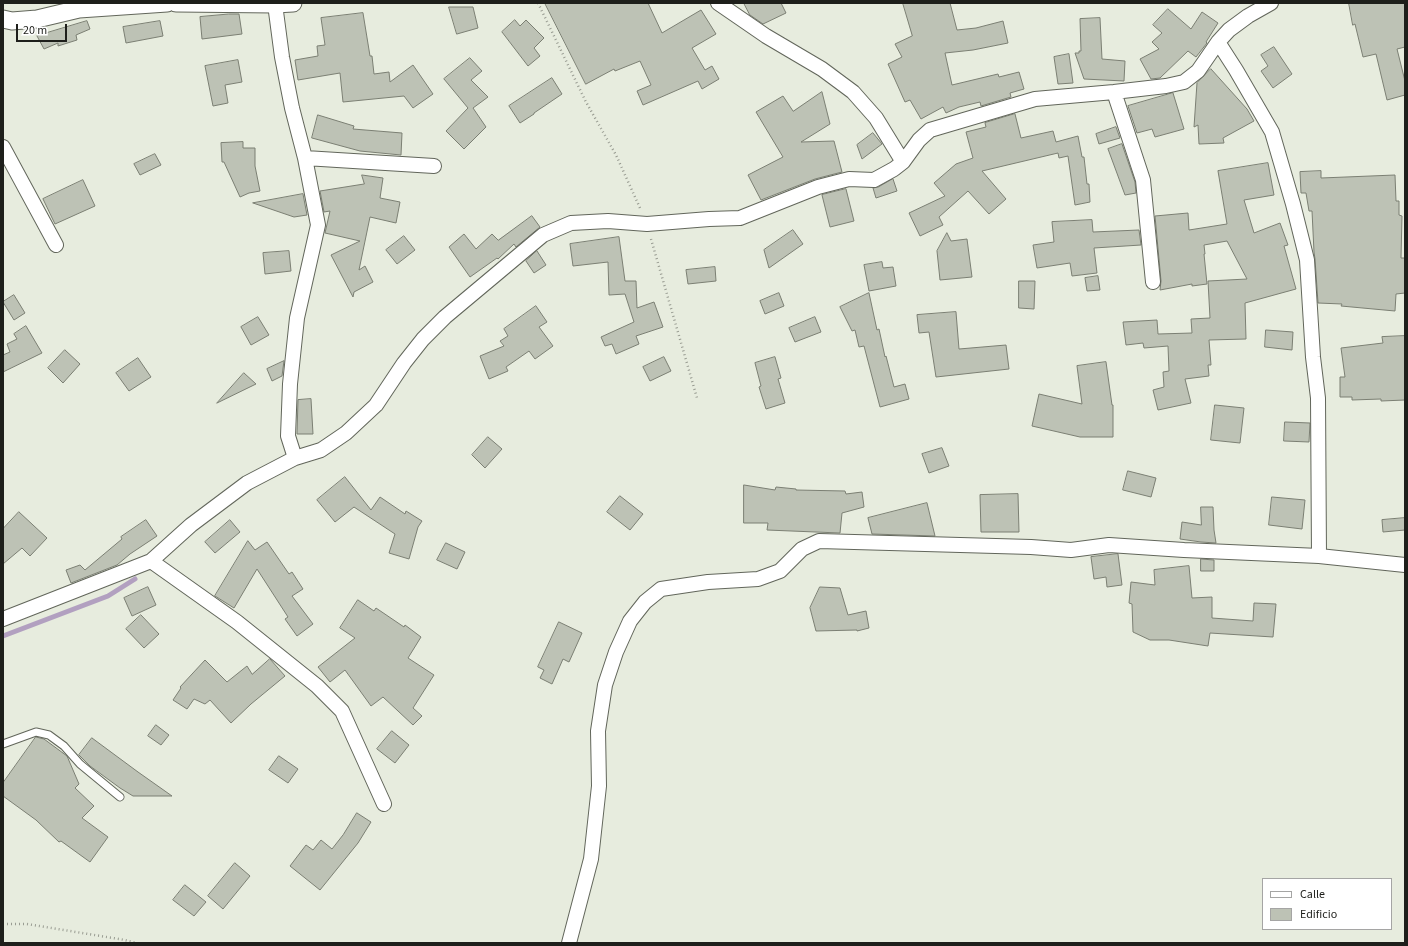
<!DOCTYPE html>
<style>
body{margin:0}
#map{position:relative;width:1408px;height:946px;overflow:hidden;background:#e7ecde;font-family:"Source Sans 3",sans-serif}
canvas{display:block}
.frame{position:absolute;inset:0;border:4px solid #1e1f1b;pointer-events:none}
.legend{position:absolute;left:1262px;top:878px;width:130px;height:52px;box-sizing:border-box;background:#fff;border:1px solid #a5a5a4;margin:0;padding:5px 7px;list-style:none;font-size:12px;color:#1e1f1b}
.legend li{display:flex;align-items:center;gap:8px;height:20px}
.legend b{width:20px;border:1px solid #a5a5a4}
.scale{position:absolute;left:16px;top:24px;width:51px;height:18px;box-sizing:border-box;border:2px solid #1e1f1b;border-top:0;padding-left:5px;font-size:12px;line-height:14px;white-space:nowrap;color:#1e1f1b;-webkit-text-stroke:3px #fff;paint-order:stroke}
</style>
<div id="map">
<canvas width="1408" height="946"></canvas>
<div class="frame"></div>
<ul class="legend">
<li><b style="height:5px;background:#fff"></b>Calle</li>
<li><b style="height:11px;background:#bdc2b5"></b>Edificio</li>
</ul>
<div class="scale">20 m</div>
</div>
<script>
const ctx = document.querySelector('canvas').getContext('2d');
ctx.lineJoin = 'round';
function stroke(path, color, width, dash) {
  ctx.strokeStyle = color;
  ctx.lineWidth = width;
  ctx.lineCap = dash ? 'butt' : 'round';
  ctx.setLineDash(dash || []);
  ctx.stroke(path);
}
function fillPath(path, color) {
  ctx.fillStyle = color;
  ctx.fill(path, 'evenodd');
}
const stream = new Path2D(`
 M3,636L108,596L135,579`);
const building = new Path2D(`
 M545,3H648L662,33L701,10L716,34L692,48L705,70L712,66L719,79L702,89L698,81L643,105L637,91L651,85L640,61L615,71L614,69L586,84Z
 M744,3H781L786,13L763,24L750,15Z
 M903,3H950L957,30L976,28L1003,21L1008,43L973,50L945,53L952,85L998,74L999,77L1019,72L1024,89L1010,93L1011,97L981,106L980,102L959,107L946,113L943,107L921,119L910,100L905,102L888,64L902,57L895,44L912,36Z
 M1349,3H1405V47L1397,49L1405,81V95L1387,100L1376,54L1363,57L1355,24L1353,25Z
 M449,7H473L478,28L457,34Z
 M1168,9L1191,29L1202,12L1218,23L1206,42L1207,43L1196,57L1188,51L1160,78L1151,79L1140,59L1159,49L1152,42L1162,33L1153,25Z
 M363,13L370,56H372L374,74L389,72L390,82L413,65L433,94L413,108L404,96L343,102L340,73L298,80L295,60L318,56L317,46L325,45L321,18Z
 M229,14H239L242,34L202,39L200,17Z
 M1100,18L1102,59L1125,61L1124,81L1084,79L1075,53H1079V51H1081L1080,19Z
 M515,20L520,26L526,20L544,38L534,48L540,56L528,66L502,32Z
 M87,21L90,29L76,35L77,40L58,46V43L44,49L37,36Z
 M160,21L163,36L126,43L123,27Z
 M1274,47L1292,74L1273,88L1261,71L1268,66L1261,55Z
 M1069,54L1073,83L1058,84L1054,57Z
 M470,58L482,71L471,80L488,97L473,108L486,127L464,149L446,131L468,108L444,79Z
 M238,60L242,82L225,85L228,103L213,106L205,66Z
 M1211,69L1247,109L1254,121L1223,138L1224,143L1199,144L1198,125L1194,127L1197,83Z
 M552,78L562,94L534,113V114L520,123L509,106Z
 M822,92L830,124L801,142L834,141L842,172L815,179L761,200L748,175L783,157L756,112L783,96L793,111Z
 M1173,93L1184,129L1155,137L1152,129L1137,133L1128,106Z
 M1015,114L1021,138L1053,131L1056,142L1078,136L1082,157H1084L1087,184H1089L1090,202L1075,205L1068,156L1059,158L1058,153L982,171L1006,199L989,214L968,191L939,217L943,225L920,236L909,213L945,196L934,183L956,164L973,158L966,132L986,127L985,123Z
 M318,115L354,126L353,129L402,133L401,155L360,151L312,138Z
 M1116,127L1120,138L1099,144L1096,134Z
 M873,133L882,144L862,159L857,145Z
 M243,142V148H255V166L260,191L249,193L240,197L224,162H222L221,143Z
 M1122,144L1135,182L1136,193L1125,195L1108,149Z
 M155,154L161,165L140,175L134,164Z
 M1268,163L1274,195L1244,200L1254,233L1280,223L1288,245L1284,246L1296,289L1245,303L1246,339L1209,340L1211,365H1208L1209,376L1185,379L1191,403L1158,410L1153,390L1164,387L1163,372L1169,371L1168,346L1144,348L1143,343L1126,345L1123,322L1157,320L1158,334L1192,333L1191,319L1210,318L1208,281L1247,279L1227,241L1204,245L1205,254H1204L1207,284L1192,286V284L1160,290L1161,281L1155,216L1188,213L1189,230L1227,224L1218,171Z
 M1321,171V178L1395,175L1396,201H1399V215L1402,216L1401,258H1405V293L1396,294L1395,311L1341,306L1342,304L1318,303L1315,259L1314,252L1312,211H1309L1306,193H1301L1300,172Z
 M362,175L383,178L380,198L400,202L396,223L370,217L359,270L365,266L373,282L354,292L353,297L331,255L360,241L325,233L330,211L324,212L320,191L364,184Z
 M893,179L897,191L876,198L873,188L878,187Z
 M83,180L95,206L55,224L43,199Z
 M846,189L854,221L830,227L822,195Z
 M303,194L307,215L294,217L253,203Z
 M532,216L540,227L516,247L514,244L498,259L497,258L470,277L449,247L464,234L476,249L492,234L498,240Z
 M1092,220L1093,232L1139,230L1141,245L1094,248L1097,273L1072,276L1070,263L1037,268L1033,245L1054,242L1052,222Z
 M793,230L803,244L769,268L764,250Z
 M947,233L951,241L967,239L972,277L940,280L937,251Z
 M404,236L415,250L397,264L386,250Z
 M619,237L625,281H636L637,308L654,302L663,327L636,336L639,344L616,354L612,344L605,346L601,337L634,322L625,294L609,295L608,262L573,266L570,244Z
 M289,251L291,271L265,274L263,253Z
 M537,251L546,265L534,273L526,261Z
 M882,262L883,268L893,267L896,286L869,291L864,265Z
 M715,267L716,281L688,284L686,270Z
 M1098,276L1100,290L1087,291L1085,278Z
 M1019,281H1035L1034,309L1019,308Z
 M779,293L784,306L765,314L760,301Z
 M869,293L877,330L879,329L885,357L886,356L894,387L905,384L909,399L880,407L864,346L859,347L855,330L852,331L840,307Z
 M14,295L25,313L14,320L3,302Z
 M536,306L547,322L539,327L553,346L535,359L529,351L506,367L508,371L489,379L480,356L504,346L500,341L508,336L504,329Z
 M956,312L959,349L1006,345L1009,369L936,377L929,332L919,333L917,315Z
 M258,317L269,335L251,345L241,327Z
 M815,317L821,332L795,342L789,328Z
 M26,326L42,353L3,372V355L10,352L7,344L17,339L14,334Z
 M1266,330L1293,332L1292,350L1265,347Z
 M1405,336V400L1381,401V399L1352,400V397H1340V377H1345L1341,348L1383,343L1382,337Z
 M65,350L80,364L63,383L48,368Z
 M664,357L671,371L650,381L643,367Z
 M775,357L781,378L778,379L785,403L766,409L759,387L761,386L755,363Z
 M138,358L151,377L129,391L116,373Z
 M284,361L282,376L272,381L267,369Z
 M1106,362L1112,405H1113V437H1080L1032,426L1039,394L1082,404L1077,366Z
 M244,373L256,384L217,403Z
 M311,399L313,434H297L298,400Z
 M1215,405L1244,408L1240,443L1211,440Z
 M1285,422L1310,423L1309,442L1284,441Z
 M488,437L502,449L485,468L472,455Z
 M942,448L949,466L929,473L922,454Z
 M1128,471L1156,478L1151,497L1123,490Z
 M345,477L371,510L380,497L405,514L406,511L422,521L418,527L409,559L389,553L395,534L354,507L335,522L317,500Z
 M744,485L775,490L776,487L796,489V490L845,491L846,494L862,492L864,507L842,513L840,533L767,530L768,523H744Z
 M1018,494L1019,532H981L980,495Z
 M620,496L643,514L630,530L607,512Z
 M1272,497L1305,500L1302,529L1269,525Z
 M927,503L935,536L872,534L868,518Z
 M1201,507H1213L1214,530L1216,543L1201,542L1180,539L1182,522L1201,525Z
 M19,512L47,538L30,556L22,548L3,564V529Z
 M1405,518V530L1383,532L1382,520Z
 M146,520L157,536L130,554L117,565L71,583L66,570L80,565L85,570L122,539L121,537Z
 M230,520L240,532L215,553L205,542Z
 M248,541L255,550L267,542L289,574L292,572L303,589L292,596L313,624L297,636L285,619L288,617L257,569L234,608L215,596Z
 M446,543L465,552L457,569L437,560Z
 M1118,554L1122,585L1107,587L1106,577L1094,579L1091,557Z
 M1201,559L1214,560V571H1201Z
 M1189,566L1192,598L1212,597V618L1253,621L1254,603L1276,604L1273,637L1210,633L1208,646L1169,640H1150L1133,632L1132,604L1129,603L1131,582L1155,585L1154,570Z
 M148,587L156,605L132,616L124,598Z
 M820,587L840,588L848,615L866,611L869,628L857,631V630L816,631L810,608Z
 M358,600L374,611L376,608L404,627L405,625L421,637L408,658L434,675L413,708L422,716L413,725L383,697L371,706L345,670L330,682L318,667L355,638L340,628Z
 M141,615L159,634L144,648L126,629Z
 M559,622L582,633L569,662L563,659L552,684L540,678L544,670L538,667Z
 M270,659L285,676L251,704L231,723L210,700L205,704L194,699L187,709L173,700L181,688L180,687L205,660L227,682L247,666L252,674Z
 M156,725L169,735L161,745L148,736Z
 M392,731L409,745L395,763L377,749Z
 M36,737L44,739L67,756L79,784L75,788L94,806L82,818L108,837L90,862L61,841L59,842L36,820L3,796V783Z
 M92,738L138,772L172,796H133L120,788L90,766L79,755Z
 M279,756L298,769L288,783L269,770Z
 M357,813L371,822L358,843L320,890L290,866L306,845L313,850L321,840L332,849L343,835Z
 M235,863L250,876L223,909L208,896Z
 M185,885L206,902L194,916L173,900Z`);
const path = new Path2D(`
 M538,3L586,102L616,155L640,208
 M651,239L697,398
 M3,924H27L125,940L136,943`);
const service = new Path2D(`
 M3,744L36,732L49,735L64,746L80,764L120,797`);
const minor = new Path2D(`
 M718,3L766,36L822,69L853,92L876,118L903,162
 M275,4L282,57L292,108L305,158L318,225L297,318L290,384L288,436L295,458
 M1218,42L1236,70L1272,132L1293,204L1307,260L1313,357L1318,398L1319,556
 M1114,92L1143,180L1153,282
 M3,147L56,245
 M305,158L434,166
 M151,561L237,622L317,686L342,711L384,804
 M3,619L151,561L191,525L247,483L295,458L321,450L346,433L376,405L404,363L423,339L445,317L543,235L571,223L608,221L647,224L709,219L740,218L818,187L849,179L874,180L894,169L903,162L919,140L930,130L1035,99L1114,92L1166,86L1184,82L1198,71L1218,42L1229,30L1248,16L1271,3
 M569,943L591,859L599,786L598,731L605,685L616,652L630,621L645,602L661,589L708,582L758,579L780,571L802,549L819,541L1031,547L1071,550L1109,545L1184,550L1319,556L1405,565`);
const tertiary = new Path2D(`
 M176,3L275,4L293,3
 M3,19L12,21L37,19L79,9L167,3`);
stroke(stream, '#b2a0c0', 5);
fillPath(building, '#bdc2b5');
stroke(building, '#7b7f73', 1);
stroke(service, '#62665b', 9);
stroke(minor, '#62665b', 16);
stroke(tertiary, '#62665b', 19);
stroke(path, '#999c92', 2.5, [1, 3]);
stroke(service, '#fff', 7);
stroke(minor, '#fff', 14);
stroke(tertiary, '#fff', 17);
</script>
